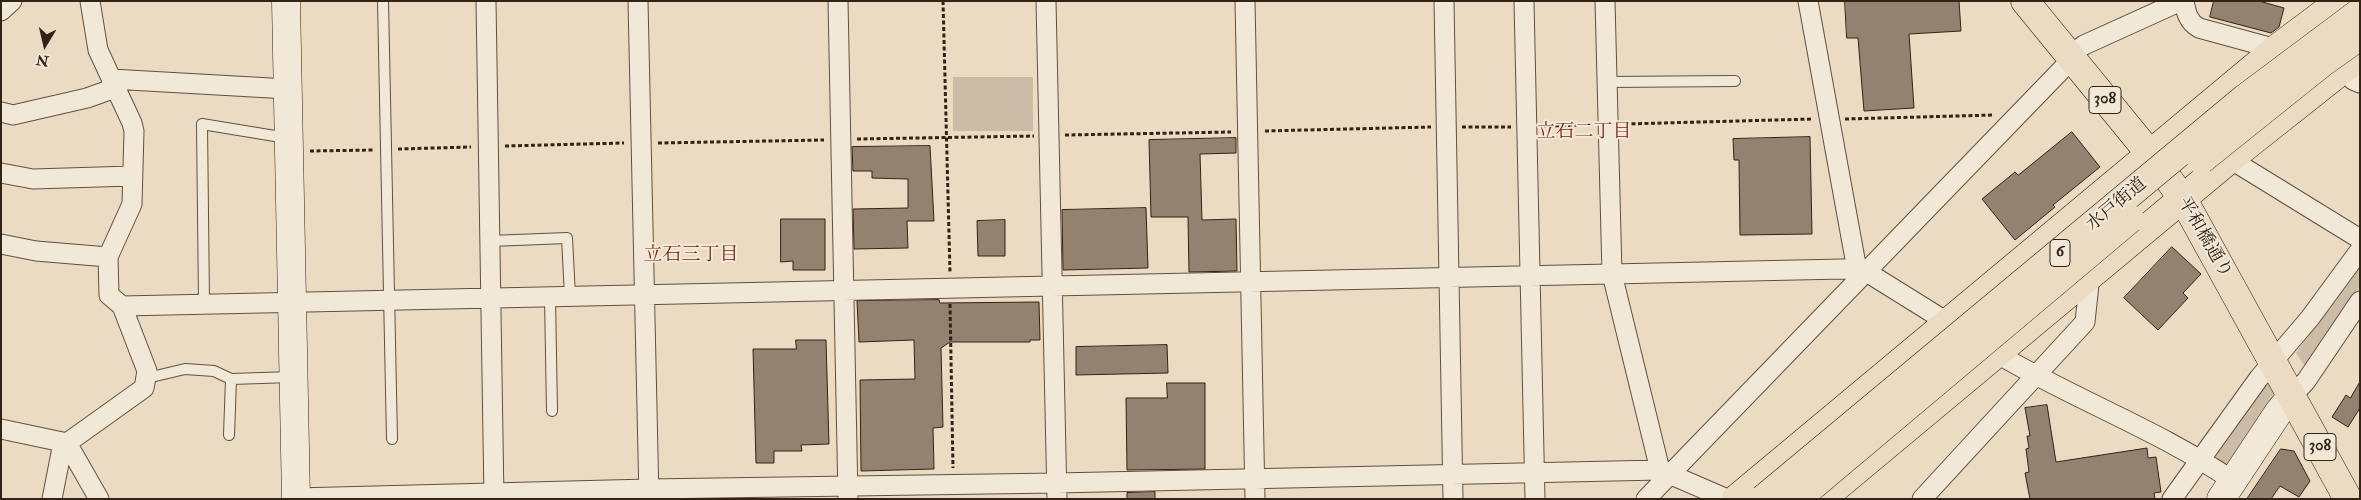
<!DOCTYPE html>
<meta charset="utf-8">
<style>
body{margin:0}
#map{position:relative;width:2361px;height:500px;overflow:hidden;background:#ebdbc2;font-family:"IM FELL Double Pica",serif}
canvas{display:block}
.frame{position:absolute;inset:0;border:2px solid #332216;pointer-events:none}
.north{position:absolute;left:20px;top:20px;width:50px;height:50px;-webkit-text-stroke:4px #f2e8d7;paint-order:stroke;rotate:189deg;font-size:14px;font-weight:700;line-height:20px;text-align:center;color:#332216}
.north::after{content:'';display:block;margin:auto;width:18px;height:22px;background:#332216;clip-path:polygon(50% 0,100% 100%,50% 72%,0 100%)}
</style>
<div id="map">
<canvas width="2361" height="500"></canvas>
<div class="frame"></div>
<div class="north">N</div>
</div>
<script>
const ctx = document.querySelector('canvas').getContext('2d');
ctx.lineJoin = 'round';
function fillPath(path, color) {
  ctx.fillStyle = color;
  ctx.fill(path, 'evenodd');
}
function stroke(path, color, width, dash) {
  ctx.strokeStyle = color;
  ctx.lineWidth = width;
  ctx.lineCap = dash ? 'butt' : 'round';
  ctx.setLineDash(dash || []);
  ctx.stroke(path);
}
function write(font, color, halo, rows, align = 'center') {
  ctx.font = font + ' "IM FELL Double Pica","Noto Serif JP",serif';
  ctx.lineWidth = 4;
  ctx.setLineDash([]);
  ctx.textBaseline = 'middle';
  ctx.strokeStyle = halo;
  ctx.fillStyle = color;
  for (const [text, x, y, turn = 0] of rows) {
    ctx.save();
    ctx.translate(x, y);
    ctx.rotate((+turn || 0) * Math.PI / 180);
    ctx.textAlign = isNaN(turn) ? turn : align;
    if (halo) ctx.strokeText(text, 0, 0);
    ctx.fillText(text, 0, 0);
    ctx.restore();
  }
}
const green = new Path2D(`
 M953,77H1033V131H953Z
 M2360,262V286L2306,368L2296,353Z
 M2264,382L2270,384L2275,394L2233,460L2229,465H2224L2215,455Z`);
const building = new Path2D(`
 M1845,1H1959L1961,31L1909,34L1914,108L1864,111L1858,38H1847Z
 M2214,1H2259L2284,8L2279,27L2271,33L2210,17Z
 M2072,132L2100,167L2053,205L2055,207L2015,240L1982,199L2015,172L2018,175Z
 M1810,137L1812,234L1740,235L1739,160H1734L1733,139Z
 M1236,138V153L1200,154L1202,220L1236,219L1237,271L1189,272L1188,217H1151L1149,140Z
 M930,146L934,221H907L908,248L854,249L853,209L908,208V179L872,178V171H853L852,147Z
 M1146,208L1148,268L1063,270L1062,210Z
 M781,219H825V270H793V261L781,262Z
 M1005,220V256H978L977,221Z
 M2172,247L2201,274L2183,293L2188,298L2158,330L2124,298Z
 M939,300L940,303L1039,302L1040,340H1030V342H950L941,348L943,427L933,428L934,469L861,471L860,380L915,379L914,340L859,342L857,301Z
 M796,340H826L829,444L801,445L802,451H774V463H756L753,349H796Z
 M1167,345L1168,373L1076,375V347Z
 M2360,382V408L2348,427L2332,417L2346,395L2350,398Z
 M1167,383H1205V469L1127,470L1126,398H1167Z
 M2047,405L2056,462L2147,448L2148,458L2156,457L2161,492L2154,493L2155,499H2030L2025,473L2029,472L2026,449L2029,448L2027,436H2030L2025,408Z
 M2281,449L2294,451L2310,481L2299,497L2280,486L2271,499H2247Z
 M1155,492V499H1127V493Z`);
const path = new Path2D(`
 M943,1L950,273
 M1845,119L1993,115
 M1625,124L1813,119
 M1542,126L1591,125
 M1462,127H1511
 M1265,131L1431,127
 M1065,135L1231,132
 M857,139L1034,136
 M658,143L824,140
 M505,146L624,143
 M398,149L471,147
 M310,151L374,150
 M950,304L953,468`);
const lane = new Path2D(`
 M383,1L392,439
 M1608,82L1735,81
 M490,241L567,238L570,296
 M550,297L552,411
 M204,303L202,124L287,138
 M147,378L185,369L214,371L231,379L292,377
 M229,435L231,379`);
const street = new Path2D(`
 M90,1L98,50L132,123L134,131L132,204L108,257L109,295L122,306L147,371L144,388L67,443L99,499
 M486,1L494,499
 M638,1L649,499
 M838,1L848,498
 M1046,1L1057,499
 M1245,1L1255,499
 M1444,1L1453,499
 M1524,1L1535,499
 M1605,1L1612,274L1660,470
 M1808,1L1857,270
 M2184,1C2186,12 2188,22 2199,28L2276,49
 M1,11L12,1
 M2068,56L2084,45L2181,1
 M2343,67L2353,80L2360,83
 M111,79L288,89
 M1,112L13,115L87,98L115,88
 M2230,159L2360,239
 M1,173L33,179L132,176
 M1,244L36,251L108,257
 M122,306L1843,269L1865,271L1947,322
 M1996,353C2073,399 2159,430 2233,481
 M2292,396L2306,381L2360,301
 M1,429L67,443L62,448L52,499
 M296,498L648,489L1056,483L1660,470L1727,499
 M1646,499L2071,60
 M1922,499L2085,322L2090,275
 M2172,499L2259,378L2310,318L2360,250`);
const secondary = new Path2D(`
 M286,1L296,499
 M2221,499L2278,413L2292,396`);
const primary = new Path2D(`
 M2025,1L2150,154L2183,199L2348,499`);
const highway = new Path2D(`
 M1736,499L2276,49L2340,1
 M1822,499L2230,159L2360,56`);
const highwayBridge = new Path2D(`
 M2201,160L2322,63L2360,36
 M1763,499L2245,98L2360,12
 M1797,499L2130,219`);
const shields = [
 [2105,100,32],
 [2060,253,20],
 [2320,447,32]
];
const shieldNames = [
 ["308",2105,100],
 ["6",2060,253],
 ["308",2320,447]
];
const streetNames = [
 ["水戸街道",2117,205,-40],
 ["平和橋通り",2204,238,60]
];
const neighbourhoodNames = [
 ["立石二丁目",1584,133],
 ["立石三丁目",691,256]
];
fillPath(green, '#ccbca5');
fillPath(building, '#93826f');
stroke(building, '#332216', 1);
stroke(lane, '#615041', 12);
stroke(street, '#615041', 21);
stroke(secondary, '#332216', 29);
stroke(primary, '#332216', 29);
stroke(highway, '#332216', 29);
stroke(path, '#332216', 3, [4, 2.5]);
stroke(lane, '#f2e8d7', 10);
stroke(street, '#f2e8d7', 19);
stroke(secondary, '#f2e8d7', 28);
stroke(primary, '#ebdbc2', 28);
stroke(highway, '#ebdbc2', 28);
stroke(highwayBridge, '#332216', 29, []);
stroke(highwayBridge, '#ebdbc2', 28);
for (const [x, y, w] of shields) {
  const box = new Path2D();
  box.roundRect(x - w / 2, y - 13.5, w, 27, 4);
  ctx.fillStyle = '#f2e8d7';
  ctx.fill(box);
  stroke(box, '#332216', 1);
}
write('bold 16px', '#332216', null, shieldNames);
write('18px', '#332216', '#f2e8d7', streetNames);
write('19px', '#7a1f14', '#f2e8d7', neighbourhoodNames);
</script>
